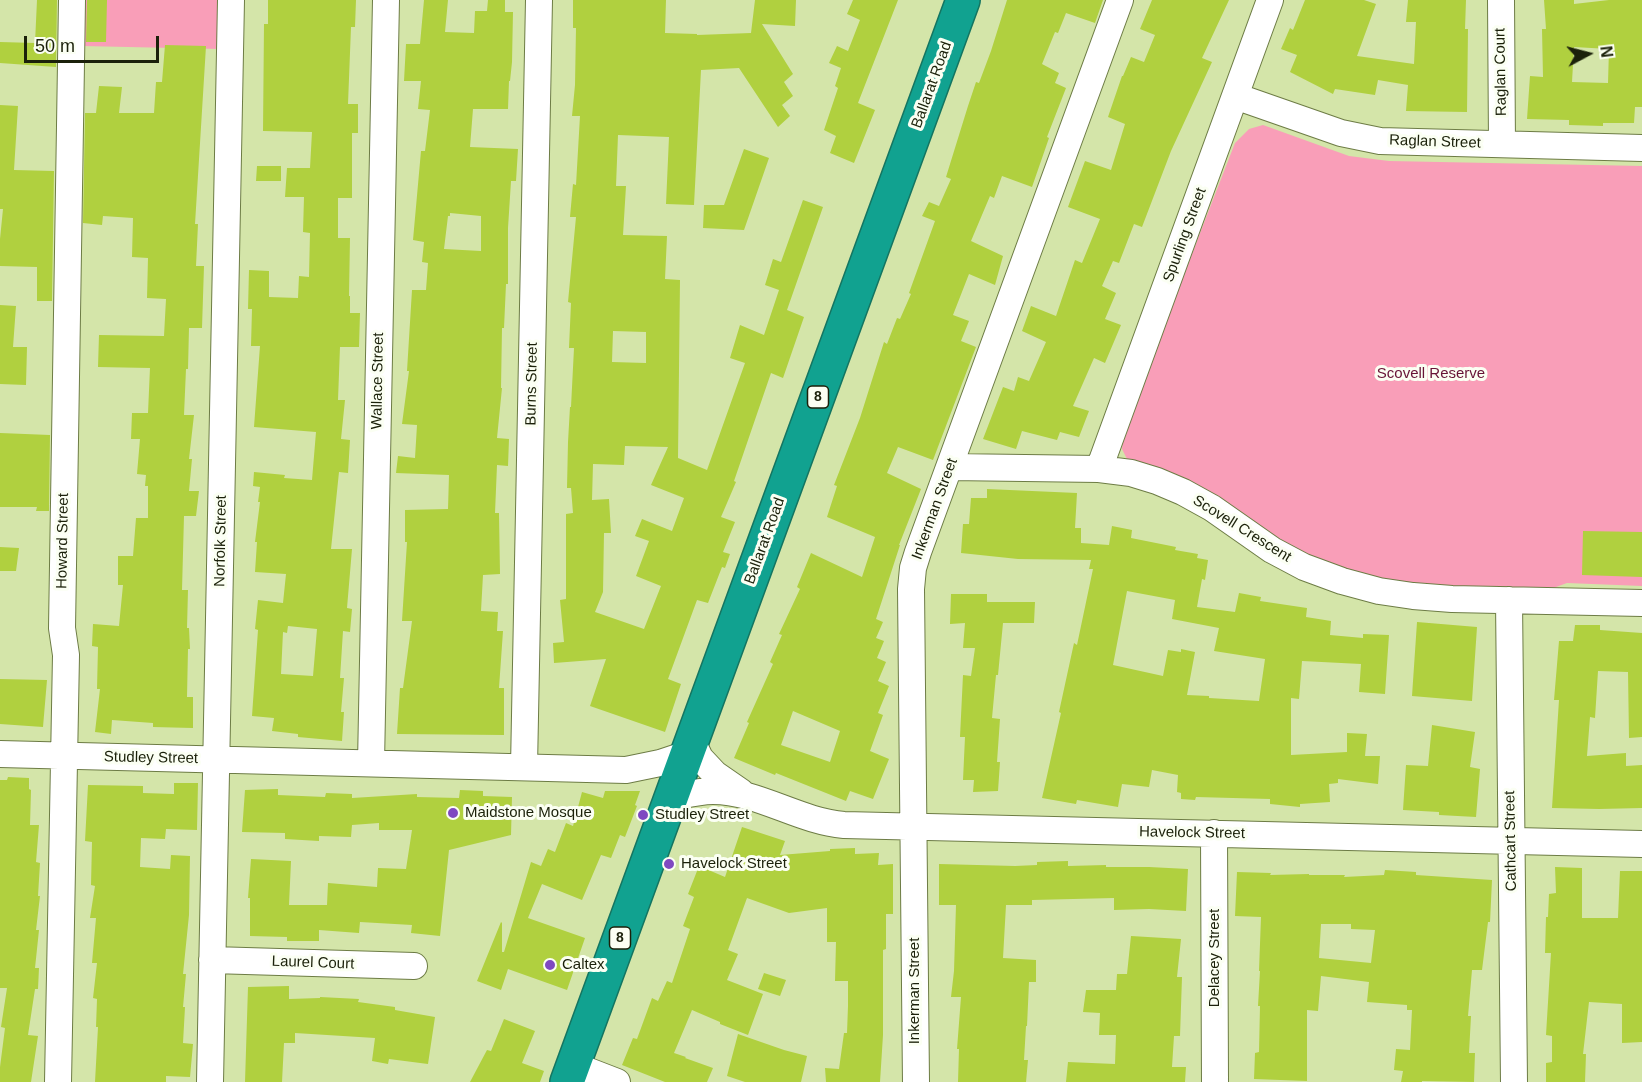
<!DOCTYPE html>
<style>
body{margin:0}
#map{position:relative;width:1642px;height:1082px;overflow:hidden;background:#d4e5a9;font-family:Helvetica,sans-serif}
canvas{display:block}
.north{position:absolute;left:1558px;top:24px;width:60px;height:60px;-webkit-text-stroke:4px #fbfff3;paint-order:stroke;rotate:83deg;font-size:16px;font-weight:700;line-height:24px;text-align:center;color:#1b210a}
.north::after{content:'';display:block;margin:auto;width:21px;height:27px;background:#1b210a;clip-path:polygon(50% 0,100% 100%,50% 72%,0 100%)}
.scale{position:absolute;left:24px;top:36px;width:135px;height:27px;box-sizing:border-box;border:3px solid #1b210a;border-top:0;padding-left:8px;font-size:18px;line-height:21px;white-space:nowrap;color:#1b210a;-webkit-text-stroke:4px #fbfff3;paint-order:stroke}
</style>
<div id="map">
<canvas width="1642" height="1082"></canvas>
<div class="north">N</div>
<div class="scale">50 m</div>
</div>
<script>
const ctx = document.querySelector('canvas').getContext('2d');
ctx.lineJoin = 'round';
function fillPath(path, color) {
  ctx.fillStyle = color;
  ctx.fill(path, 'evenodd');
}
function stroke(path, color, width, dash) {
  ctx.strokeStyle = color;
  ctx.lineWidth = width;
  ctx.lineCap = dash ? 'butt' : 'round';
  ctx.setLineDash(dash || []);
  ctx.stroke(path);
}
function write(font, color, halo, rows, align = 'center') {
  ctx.font = font + ' Helvetica,sans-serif';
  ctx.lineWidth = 6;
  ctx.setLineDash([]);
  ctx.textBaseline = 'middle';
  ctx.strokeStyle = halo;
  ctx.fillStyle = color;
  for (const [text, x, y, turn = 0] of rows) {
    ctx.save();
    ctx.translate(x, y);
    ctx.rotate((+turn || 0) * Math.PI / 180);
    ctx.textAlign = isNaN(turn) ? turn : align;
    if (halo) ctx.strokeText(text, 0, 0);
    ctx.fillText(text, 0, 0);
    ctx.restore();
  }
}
const green = new Path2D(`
 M82,0H221L220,49L82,46Z
 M1263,125L1349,156L1389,161L1642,166V586L1567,583L1545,591L1457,589L1381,582L1298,554L1127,459L1122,449L1124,429L1235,143L1249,129Z`);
const building = new Path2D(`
 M37,0H57L56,67L0,63V42L35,43Z
 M87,0H107L106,42H86Z
 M268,0H356L355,27H351L348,104H358V133H352V198H338V238H350L349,296H350V313H360L359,347H340L338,400H345L341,439L350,440L348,473L339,472L331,549H352L347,608L352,609L350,632L343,631L340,678H344L341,712H344L342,741L298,737V734L272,731L274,718L252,716L258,630L255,629L258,600L283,603L286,574L255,572L257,542H255L260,502H258L260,487L253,486L254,472L285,475L284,478L312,480L316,432L254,427L260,346H251L252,309H248L249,270L269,271V297L298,298L299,276L309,277L310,233L303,232L304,197H285L287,168H310L312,132L263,131L264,24H268ZM288,626L317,629L313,676L281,674L283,632L287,633Z
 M424,0H448L445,32L474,33L475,11H487L488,0H505V12H513L512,62L510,81H509L508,109H473L470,147L518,149L516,181H511L508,228V284H506L504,328H502L501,388H502L497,438L509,439L508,466L497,465L495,513H499L500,574L483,575L481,611L498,612L497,631H503L499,688H504V735L397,734L400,688H403L412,621H402L407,542H405V510L448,509L449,475L396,473L398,456L415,458L417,425L402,424L409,371H407L412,290H426L428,263L422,262L424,242L413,240L421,151H425L430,110L418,109L421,81H404L406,44H420ZM450,213L481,216V251L444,249L448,216H450Z
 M573,0H666L665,33L697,34V35L751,33L755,0H796L795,26L762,24L793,74L784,82L793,96L782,105L790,116L778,127L739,68L701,70L694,205L666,204L669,137L618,135L616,186H626L623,235L667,236L665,279L680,280L678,458L707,470L745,363L730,358L740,325L764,335L779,290L765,285L773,259L781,262L803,200L823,207L787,310L804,317L783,378L771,373L734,481L736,482L721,517L735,522L723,552L730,554L725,568L722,567L708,603L697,600L668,679L681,684L665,732L590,706L606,659L554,663L553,643L564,642L560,600L566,599V514L573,513L571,488H567L568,442L570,407H571L574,348H569L571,303L568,302L576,217H570L573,184L576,185L580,116H572L575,85L576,28H573ZM613,331L646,332V363L612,362ZM625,446L668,447L651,485L684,498L672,531L642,519L635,536L649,541L636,576L661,586L644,629L595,612L603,592L604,533H611L609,499L592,500L593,464L624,465Z
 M853,0H898L858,103L875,110L854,163L830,153L836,136L824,130L838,88L835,86L841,68L829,63L837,46L848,51L860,20L847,14Z
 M1007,0H1103L1095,23L1066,13L1058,33L1055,32L1042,64L1059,73L1055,83L1066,88L1047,137L1049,138L1032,187L1002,176L994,198L990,196L971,241L1003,256L995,285L969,274L953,315L969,321L961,341L976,347L933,460L898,447L887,473L921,489L899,545H900L876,619L883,622L876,638L884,641L877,658L886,662L878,681L889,686L878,713L883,715L870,751L889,759L873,799L850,791L846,801L776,773L775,775L734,758L749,723L747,722L773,664L770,662L782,635L779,634L800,589L797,587L811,553L862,577L875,537L827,517L837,486L834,485L860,418L884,342L887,344L897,318L900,319L911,294L909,293L935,221L922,216L929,202L939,206L951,179L946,177L968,106L976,82L979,83L991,51ZM793,711L840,731L830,762L781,745Z
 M1152,0H1229L1202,58L1212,62L1171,151L1142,227L1134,224L1119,263L1113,261L1102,286L1116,293L1105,319L1121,325L1105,363L1094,358L1073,406L1089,411L1079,437L1060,432L1057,440L1022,431L1016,449L983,439L1003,387L1014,391L1018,377L1029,381L1046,342L1022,331L1031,306L1056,316L1075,260L1082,263L1100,219L1068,207L1085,161L1111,170L1125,124L1108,117L1122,76H1123L1131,57L1144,62L1155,35L1140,29Z
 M1305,0H1364L1376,4L1357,56L1414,64L1416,22H1406L1408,0H1466L1465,29H1468L1467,112L1406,111L1408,85L1378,80L1375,95L1335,89L1333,94L1290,72L1297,55L1281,49L1290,28L1293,30Z
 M1544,0H1574V4L1609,0H1642V107H1635L1634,123H1603V126L1569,125V120L1527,119L1530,76L1543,77L1542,29H1546ZM1574,47L1609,49L1608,83L1572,82Z
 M165,45L206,46L195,224H198L196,266H204L202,328H189L188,369H186L184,415H194L189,459H192L189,491H199L196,516H184L182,590H188L187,628H189L190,649H188L187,697H193V728L153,727V723L112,720L111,734L95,732L100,689H97L98,647L92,646L93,624L119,626L123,585H118V556H133L136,518H148V486H145L146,475L137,474L140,439H131L132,413H148L150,368L98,367L99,335L164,336L166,299L147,298L148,258L132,257L133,218L103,216L102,225L83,223L85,113H96L99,86L122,87L119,113H154L156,82H162Z
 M0,105L18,106L14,170L54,171L52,301H37V267L0,266V239L3,209H0Z
 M744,149L769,158L744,230L703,228L704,205H724Z
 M257,166H281V181H256Z
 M0,305L16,306L13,347H27L26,385L0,384Z
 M0,433L50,435L49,511H36L37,507H0Z
 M987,489L1077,493L1075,528H1081V543L1109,545L1112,526L1132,530L1131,538L1176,547L1175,550L1198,554L1197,558L1208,560L1205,580L1202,579L1197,607L1235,612L1239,593L1261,597L1260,601L1307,608L1306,617L1331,621L1330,635L1363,638V634L1389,635L1385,694L1359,692L1361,664L1302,661L1299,699L1291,698V755L1347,752V733L1367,734L1365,756H1380L1378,784L1338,779V783L1329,784L1330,802L1300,804V807L1270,804V799L1196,797L1195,800L1181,799V793L1177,792L1178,775L1152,770L1149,787L1122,784L1118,807L1077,800L1076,804L1042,798L1061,713L1059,712L1074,643L1077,645L1093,569H1089L1091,560L1018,559L961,553L963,524H969L971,498H987ZM1127,591L1175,600L1172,619L1219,628L1214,651L1265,659L1259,701L1209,698V696L1187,695L1195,652L1181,649V652L1168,650L1163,676L1113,665Z
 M1583,531L1642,532V577L1582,575Z
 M0,547L19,548L16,571H0Z
 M951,594H987V602H1035L1034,623H1003L998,675H996L992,718L1000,719L997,762H1000L998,791L973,792L974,780H963L965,737H960L963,675L971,676L975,648H963L965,623L950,624Z
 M1417,622L1477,627L1472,701L1412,696Z
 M1575,625H1600V630L1642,633V737L1629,738L1628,672L1598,671L1595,718L1590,717L1587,756L1626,753V766L1642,765V808L1599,809L1552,808L1559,700H1554L1559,641H1573Z
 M0,679L47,680L43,727L0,724Z
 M1432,725L1475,732L1470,767L1480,769L1476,817L1439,815V812L1403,810L1406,765L1428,766Z
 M8,777L29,778V789L31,790L30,825H39L36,862L40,863L38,896H40L36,930H39L35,968H39L38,989H35L28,1035L38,1036L31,1082H0V1067L5,1028L1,1027L7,988H0V780H7Z
 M174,783H198L197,830L166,829L165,839L141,838L140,867L170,869L171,855L190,856L189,915L183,974H186L183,1007H185L183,1043L193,1044L190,1077L166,1076V1082H95L98,1027H96L97,999L93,998L97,963H92L96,918H90L95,886L91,885L92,842L85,841L88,785L143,786V793L174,794Z
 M278,789V795L325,797L326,793L352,794V798L417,794V797L459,798L460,790L483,791V796L512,797L511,835L449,850L440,936L411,933L412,925L360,922L359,933L319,930V941H287V937L250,936V898H248L251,859L291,861L289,905H327L328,883L377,887L378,868L406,869L412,830H379V823L352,825L351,837L319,836V841L285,839V833L242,832L245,790Z
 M605,791H640L635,805L637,806L625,837L620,835L611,858L601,855L582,900L542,884L528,918L585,938L567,990L508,969L501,990L477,981L501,922L502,923V952H504L531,862L541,866L548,849L555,852L566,823L573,826L582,792L603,798Z
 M742,827L785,841L780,855L830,851V849L855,848V854L879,853L878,865L893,864V914H886V949L883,950V1035L880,1082H826L825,1068L839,1069L844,1033H847L848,1006V981H835L836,942H827V908L789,913L747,898L728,950L738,954L727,980L763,994L748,1035L720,1024V1022L692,1010L674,1053L686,1057L685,1058L713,1068L707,1082H665L622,1065L633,1038L637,1039L652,998L658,1001L667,981L672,983L690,929L683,926L694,897L688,894L699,866L725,877Z
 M1068,861V866L1106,865V867H1149L1188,869L1186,911L1149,909L1114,910V898L1032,900V905H1006L1003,958L1036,960V982H1029L1027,1026H1026L1024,1060H1028L1026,1082H958L959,1049H957L961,997H951L954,971L956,905H939V864L1015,866L1037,865V862Z
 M1555,867L1582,868V918H1618L1620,871H1642V1042L1622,1043V1004L1589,1002L1583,1054H1586L1585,1082H1546V1063L1552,1062V1036L1546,1035L1551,953H1545L1546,917H1548L1549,894L1556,893Z
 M1385,870L1416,872V875L1492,880L1490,922H1488L1482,970H1472L1468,1016H1471L1469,1053H1475L1474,1082L1422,1081V1082H1401L1403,1071L1394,1070L1396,1049L1410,1050L1412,1010H1407V1005L1367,1002L1369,982L1321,976L1318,1011L1307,1010V1081L1254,1079L1255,1053L1259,1052L1260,1006H1258L1260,971H1259L1261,917L1235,916L1237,872L1271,873L1270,875L1309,874V875H1345L1344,877L1384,875ZM1321,924H1351V929L1375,930L1371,963L1319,958Z
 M1131,936L1181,939L1177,977H1182L1180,1036H1174L1172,1067H1186L1185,1082H1066L1068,1062L1115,1064L1116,1035H1099L1100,1013L1083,1012L1086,990H1116L1117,974H1127Z
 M764,973L786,980L780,996L758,989Z
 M289,986V999L320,998V997L359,999L358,1002L395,1007V1010L435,1017L428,1064L389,1059L388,1064L372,1061L375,1038L295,1033V1043H284L282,1082H245L248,987Z
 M504,1019L535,1031L522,1063L544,1071L540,1082H470L487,1050L491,1051Z
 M738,1034L784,1050L807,1056L801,1082H745L727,1076Z`);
const minor = new Path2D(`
 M1501,0L1502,144
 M1235,96L1341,133L1380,141L1642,148
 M950,467L1099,469L1131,473L1157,481L1183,492L1212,508L1272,550L1304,567L1342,581L1379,591L1413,596L1452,599L1642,603
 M1099,469L1270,0
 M1509,600L1514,1082
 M692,741L700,758L715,774L741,792
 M0,754L626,770L660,763L687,754
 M371,763L386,0
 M524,767L539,0
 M671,798C685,795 698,791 713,791C758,791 798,821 844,825L1642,844
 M1214,833L1215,1082
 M212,960L414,966
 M573,1065L617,1082
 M58,1082L66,655L62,628L72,0
 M210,1082L231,0
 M916,1082L911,589L913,568L918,552L1120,0`);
const highway = new Path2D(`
 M567,1082L963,0`);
const markers = [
 [453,813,6,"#7f49c1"],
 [643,815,6,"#7f49c1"],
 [669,864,6,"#7f49c1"],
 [550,965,6,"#7f49c1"]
];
const shields = [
 [818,397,21],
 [620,938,21]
];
const shieldNames = [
 ["8",818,397],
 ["8",620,938]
];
const streetNames = [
 ["Raglan Court",1501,72,-91],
 ["Ballarat Road",932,85,-70],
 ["Raglan Street",1435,142,2],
 ["Spurling Street",1185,235,-70],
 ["Wallace Street",378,381,-89],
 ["Burns Street",532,384,-89],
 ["Inkerman Street",935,509,-70],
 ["Scovell Crescent",1242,529,32],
 ["Howard Street",63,541,-89],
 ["Norfolk Street",221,541,-89],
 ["Ballarat Road",765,541,-70],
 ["Studley Street",151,758,1],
 ["Havelock Street",1192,833,1],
 ["Cathcart Street",1511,841,-91],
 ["Delacey Street",1215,958,-90],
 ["Laurel Court",313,963,2],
 ["Inkerman Street",915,991,-90]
];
const parkNames = [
 ["Scovell Reserve",1431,374]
];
const poiNames = [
 ["Maidstone Mosque",465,813],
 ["Studley Street",655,815],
 ["Havelock Street",681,864],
 ["Caltex",562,965]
];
fillPath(green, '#f99eb8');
fillPath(building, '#b0d03f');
stroke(minor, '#6d7c45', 28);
stroke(highway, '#147561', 36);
stroke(minor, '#fff', 26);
stroke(highway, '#11a290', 33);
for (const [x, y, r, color] of markers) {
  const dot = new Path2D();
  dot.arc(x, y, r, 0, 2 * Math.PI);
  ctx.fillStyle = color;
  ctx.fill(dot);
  stroke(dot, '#fbfff3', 2);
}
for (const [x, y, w] of shields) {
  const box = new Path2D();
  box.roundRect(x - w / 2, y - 11, w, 22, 4.5);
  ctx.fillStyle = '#fbfff3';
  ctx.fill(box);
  stroke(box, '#1b210a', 1.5);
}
write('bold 14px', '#1b210a', null, shieldNames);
write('15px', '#1b210a', '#fbfff3', streetNames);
write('15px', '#671336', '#fbfff3', parkNames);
write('15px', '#1b210a', '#fbfff3', poiNames, 'left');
</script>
